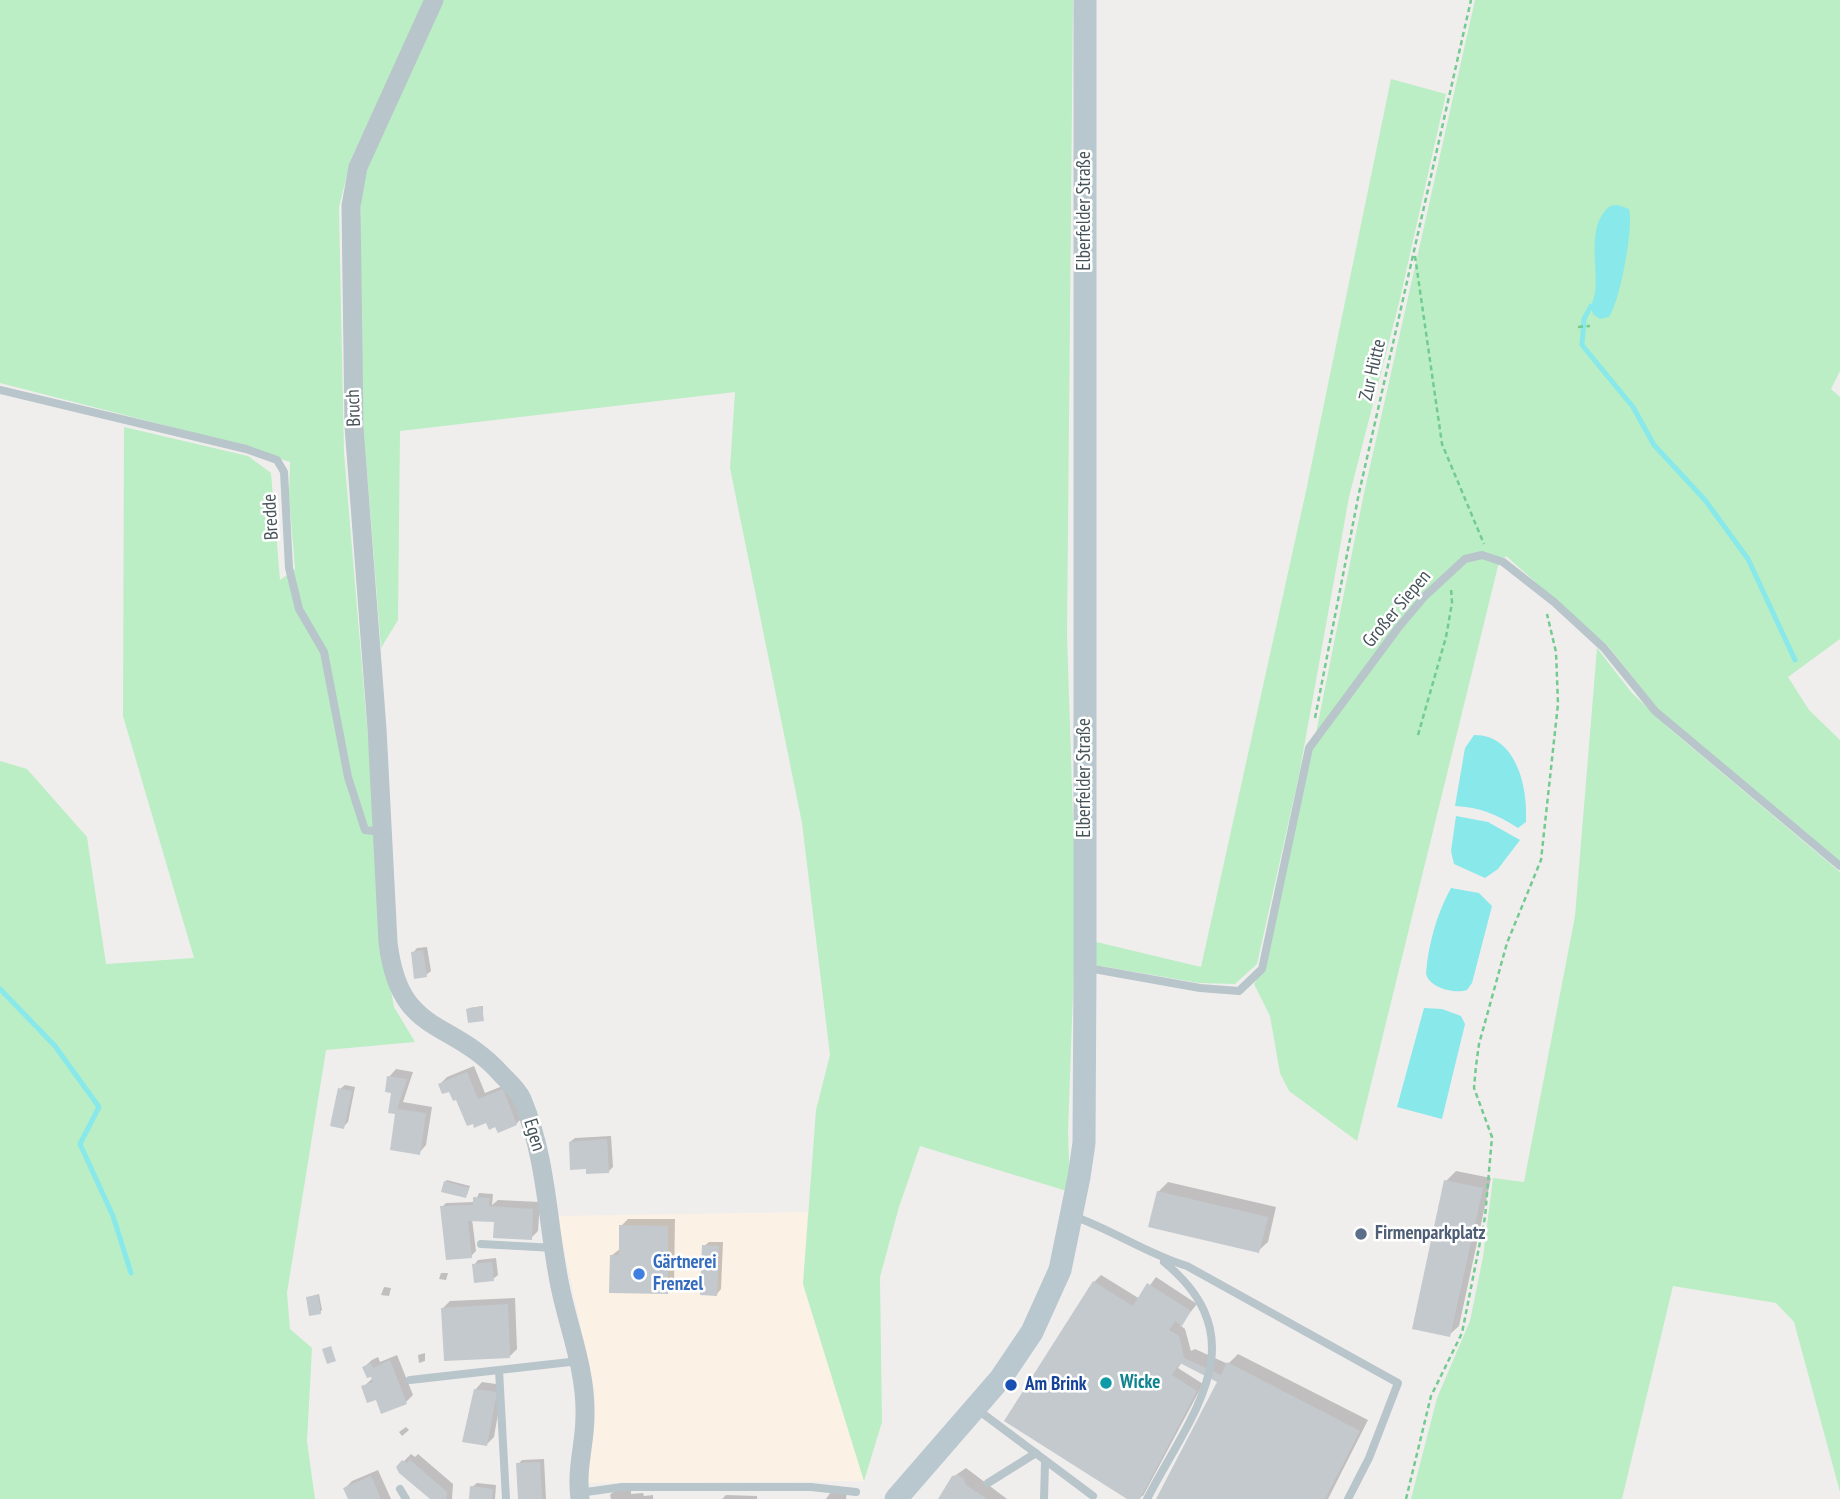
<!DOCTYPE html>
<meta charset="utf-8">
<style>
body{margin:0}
canvas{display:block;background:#f0eded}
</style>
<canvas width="1840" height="1499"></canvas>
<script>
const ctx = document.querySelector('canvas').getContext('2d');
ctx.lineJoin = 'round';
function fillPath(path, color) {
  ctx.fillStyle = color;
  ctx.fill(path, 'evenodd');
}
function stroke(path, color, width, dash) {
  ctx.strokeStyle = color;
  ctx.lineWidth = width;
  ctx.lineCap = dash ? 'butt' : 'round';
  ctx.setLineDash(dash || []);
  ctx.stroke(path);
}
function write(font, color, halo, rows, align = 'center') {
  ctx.font = font + ' "PT Sans Narrow",sans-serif';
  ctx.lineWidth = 5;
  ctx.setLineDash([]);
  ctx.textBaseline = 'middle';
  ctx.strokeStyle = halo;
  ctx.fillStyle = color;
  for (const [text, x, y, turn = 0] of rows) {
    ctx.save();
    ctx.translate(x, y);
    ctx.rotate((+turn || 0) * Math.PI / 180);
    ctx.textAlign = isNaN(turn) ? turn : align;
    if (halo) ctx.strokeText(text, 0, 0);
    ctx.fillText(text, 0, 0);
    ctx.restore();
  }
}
const commercial = new Path2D(`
 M808,1212L803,1284L864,1481L587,1483L594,1390L557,1216Z`);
const green = new Path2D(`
 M0,0H425L351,159L339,207L344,453L373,797L379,924L394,1007L415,1042L326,1050L287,1293L290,1329L312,1348L307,1441L315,1499H0V761L27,769L87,837L106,964L194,958L123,716L124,427L248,456L271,473L280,580L295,569L289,495L290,462L210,437L0,383Z
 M440,0H1073L1067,634L1076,911L1068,1131L1070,1192L920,1146L899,1207L880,1277L882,1422L864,1481L803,1284L816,1110L830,1055L802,823L730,468L735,392L400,431L398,620L381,648L359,369L361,178Z
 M1475,0H1840V371L1831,389L1840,397V639L1788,677L1809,710L1840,740V861L1658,709L1608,646L1506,556L1498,566L1357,1141L1289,1091L1280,1073L1270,1016L1254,984L1264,967L1316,733L1364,493Z
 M1391,79L1446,94L1399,303L1349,497L1299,775L1257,964L1235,984L1199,983L1089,964L1088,940L1201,967L1306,491Z
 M1597,648L1632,693L1671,730L1840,872V1492L1794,1322L1776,1303L1673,1286L1622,1499H1411L1437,1398L1470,1321L1483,1257L1493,1178L1524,1182L1575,916Z`);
const water = new Path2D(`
 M1618,205L1629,209C1634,227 1620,302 1609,317L1600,319L1593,314C1590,304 1593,302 1595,293C1599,267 1585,226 1610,206Z
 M1474,735C1517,735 1528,788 1526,822L1518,828C1496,814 1480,807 1455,806L1465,748Z
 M1456,816L1488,822L1520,840L1498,869L1485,878L1454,864L1451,851Z
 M1451,888L1479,893L1492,906L1472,983L1467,990C1454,994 1430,988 1426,974C1428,945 1437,913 1451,888Z
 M1424,1008L1442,1009L1461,1016L1465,1024L1442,1119L1397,1107Z`);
const shadow = new Path2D(`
 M427,947L431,971L426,975L413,953L417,948Z
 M483,1006V1019L468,1009L469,1008Z
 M474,1066L485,1093L510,1083L523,1117L516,1124L496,1125L487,1121L440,1084L447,1077Z
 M396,1069L413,1072L403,1102L432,1107L426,1145L419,1153L397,1113L389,1077Z
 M345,1085L355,1087L348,1122L343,1127L340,1089Z
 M611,1136L613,1167L609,1171L587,1167L570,1142L575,1138Z
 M1456,1171L1491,1178L1459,1326L1449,1335L1446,1181Z
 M447,1180L470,1186L467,1195L445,1182Z
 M1168,1182L1276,1207L1268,1242L1258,1251L1158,1192Z
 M479,1193L493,1194L492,1205L498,1200L540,1202L538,1231L531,1238L496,1221L472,1219L476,1251L471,1256L442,1207L446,1203L475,1202Z
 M628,1219H675L674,1285L667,1292L611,1256L621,1248V1226Z
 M709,1242H723L721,1289L717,1294L704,1246Z
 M496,1258L498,1275L493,1279L474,1265L478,1260Z
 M441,1273H448L446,1280L439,1279Z
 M1101,1275L1140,1299L1156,1277L1197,1304L1180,1325L1185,1329L1191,1351L1195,1349L1228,1364L1238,1354L1368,1420L1328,1499H1158L1219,1381L1182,1362L1178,1368L1203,1384L1143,1496L1131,1499L1094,1282Z
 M384,1287L391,1288L389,1296L381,1295Z
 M319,1294L322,1310L320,1312L308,1297Z
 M515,1298L517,1349L510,1356L443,1308L450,1301Z
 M425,1353V1361L419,1363L418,1355Z
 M397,1355L413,1395L406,1402L377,1397L363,1387L373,1378L364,1367L372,1360L378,1357L380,1362Z
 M482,1382L503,1385L494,1437L487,1444L475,1390Z
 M406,1427L409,1430L402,1436L399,1432Z
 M411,1454L415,1457L418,1454L453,1484L452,1499H432L398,1467Z
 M544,1459L546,1499H519L518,1464L522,1460Z
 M966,1468L1007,1499H940L953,1477Z
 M378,1470L391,1499H350L345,1488L352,1481Z
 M477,1483L496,1485L495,1499H471L472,1487Z
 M618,1487H631V1494L643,1493L644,1496L653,1495V1499H611L610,1495Z
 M833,1489L847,1490L846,1499H826Z
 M726,1495L757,1496V1499H722Z`);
const stream = new Path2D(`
 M1591,306L1584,319L1582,345L1633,407L1654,445L1705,500L1748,559L1795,660
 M0,989L55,1046L99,1107L80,1144L113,1216L131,1273`);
const building = new Path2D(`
 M423,950L427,977L414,979L411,952Z
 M482,1006L484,1021L468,1023L466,1009Z
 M467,1072L478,1099L503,1089L517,1125L498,1133L495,1127L489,1130L486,1123L474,1128L473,1124L467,1126L456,1100L453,1101L449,1092L442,1094L438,1084Z
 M387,1076L407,1079L397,1109L426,1113L420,1155L390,1150L395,1114L388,1113L391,1093L385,1092Z
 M338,1088L352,1091L344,1129L330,1126Z
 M607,1139L609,1173L586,1174V1169L570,1170L569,1142Z
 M1444,1180L1483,1188L1450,1337L1412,1329Z
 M444,1181L469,1188L466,1198L441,1192Z
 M1157,1191L1268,1217L1259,1253L1148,1227Z
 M473,1197L490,1198L489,1206L533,1209L532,1240L493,1238L494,1222L468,1221L472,1258L446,1260L440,1206L473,1205Z
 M619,1225L668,1226V1294L609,1293L610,1255H619Z
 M702,1245L719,1246L717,1296L700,1295Z
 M492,1262L494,1281L474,1283L472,1264Z
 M1093,1281L1133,1306L1147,1283L1191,1311L1182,1326L1175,1321L1169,1330L1179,1336L1184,1358L1221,1375L1227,1362L1360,1431L1325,1499H1156L1217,1382L1180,1363L1172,1375L1197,1391L1140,1499H1127L1004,1421Z
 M318,1295L321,1314L309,1316L306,1297Z
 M508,1304L510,1358L444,1361L441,1308Z
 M331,1346L336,1361L327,1364L322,1349Z
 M390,1360L407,1404L381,1414L376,1400L367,1403L361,1386L373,1382L371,1377L367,1378L362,1367L371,1363L373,1368Z
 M474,1389L497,1392L487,1446L462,1442Z
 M402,1460L407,1463L410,1460L447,1492L446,1499H430L399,1473L396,1467Z
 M540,1462L542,1499H518L516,1463Z
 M958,1475L964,1479L966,1485L987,1499H938L952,1476Z
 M371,1476L381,1499H348L343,1488Z
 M470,1486L493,1489L492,1499H469Z`);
const path = new Path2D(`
 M1415,256L1442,444L1484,544
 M1578,327L1590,326
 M1315,718L1359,493L1471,0
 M1418,735L1446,637L1452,603L1451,588
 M1406,1499L1431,1396L1462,1333L1485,1217L1492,1137L1474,1088L1476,1066L1479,1044L1507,943L1541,860L1558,704L1556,652L1547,614`);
const service = new Path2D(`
 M0,390L246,449L277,460L284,472L289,568L299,609L324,652L348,777L365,830L381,832
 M1088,968L1200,988L1239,991L1262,969L1309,748L1398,628L1425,596L1465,559L1482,555L1503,562L1554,602L1604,648L1655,711L1840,866
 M1073,1216C1113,1230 1147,1254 1187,1266L1398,1383L1369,1458L1348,1499
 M481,1244L555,1248
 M410,1380L499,1370
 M978,1410L1093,1496
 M988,1483L1036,1453
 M400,1489L406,1499
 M579,1493L622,1487H811L856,1492
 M506,1499L499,1370L579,1361
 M1044,1499L1045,1463
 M1147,1499C1191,1414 1259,1340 1164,1262`);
const tertiary = new Path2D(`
 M434,0L358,167L351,206L354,426L377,729L388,942C399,1038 451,1017 502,1075C509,1082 518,1090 522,1099C548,1161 547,1226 561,1291C570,1332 586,1372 585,1415C585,1446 576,1466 580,1499`);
const secondary = new Path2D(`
 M896,1499L1001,1378L1032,1332L1060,1270L1079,1177L1084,1143L1085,968V0`);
const markers = [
 [1361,1234,7,"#5c6f8a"],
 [639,1274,7,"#3f7fe0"],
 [1106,1383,7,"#0f9aa8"],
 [1011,1385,7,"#1a4fb4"]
];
const streetNames = [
 ["Elberfelder Straße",1085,211,-90],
 ["Zur Hütte",1373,370,-77],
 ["Bruch",354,408,-92],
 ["Bredde",271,517,-93],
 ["Großer Siepen",1397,609,-50],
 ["Elberfelder Straße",1085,778,-90],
 ["Egen",534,1135,73]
];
const serviceNames = [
 ["Firmenparkplatz",1375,1234]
];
const shopNames = [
 ["Gärtnerei",653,1263],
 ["Frenzel",653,1285]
];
const cultureNames = [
 ["Wicke",1120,1383]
];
const transitNames = [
 ["Am Brink",1025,1385]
];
fillPath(commercial, '#fbf1e5');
fillPath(green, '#bbeec5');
fillPath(water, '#88e8ea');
fillPath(shadow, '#0003');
stroke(stream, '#88e8ea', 5);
fillPath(building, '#c4c9cd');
stroke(path, '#73cb90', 2.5, [5, 3.5]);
stroke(service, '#b8c5ca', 8);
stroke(tertiary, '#b8c5ca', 19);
stroke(secondary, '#b9c8cf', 23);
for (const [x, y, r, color] of markers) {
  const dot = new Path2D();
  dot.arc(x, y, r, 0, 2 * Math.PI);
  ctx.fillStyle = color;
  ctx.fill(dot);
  stroke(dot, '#fff', 2.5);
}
write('19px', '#46545a', '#fff', streetNames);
write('bold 19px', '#4e5e75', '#fff', serviceNames, 'left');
write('bold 19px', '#366cbe', '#fff', shopNames, 'left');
write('bold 19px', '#0d838f', '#fff', cultureNames, 'left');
write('bold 19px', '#164399', '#fff', transitNames, 'left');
</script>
